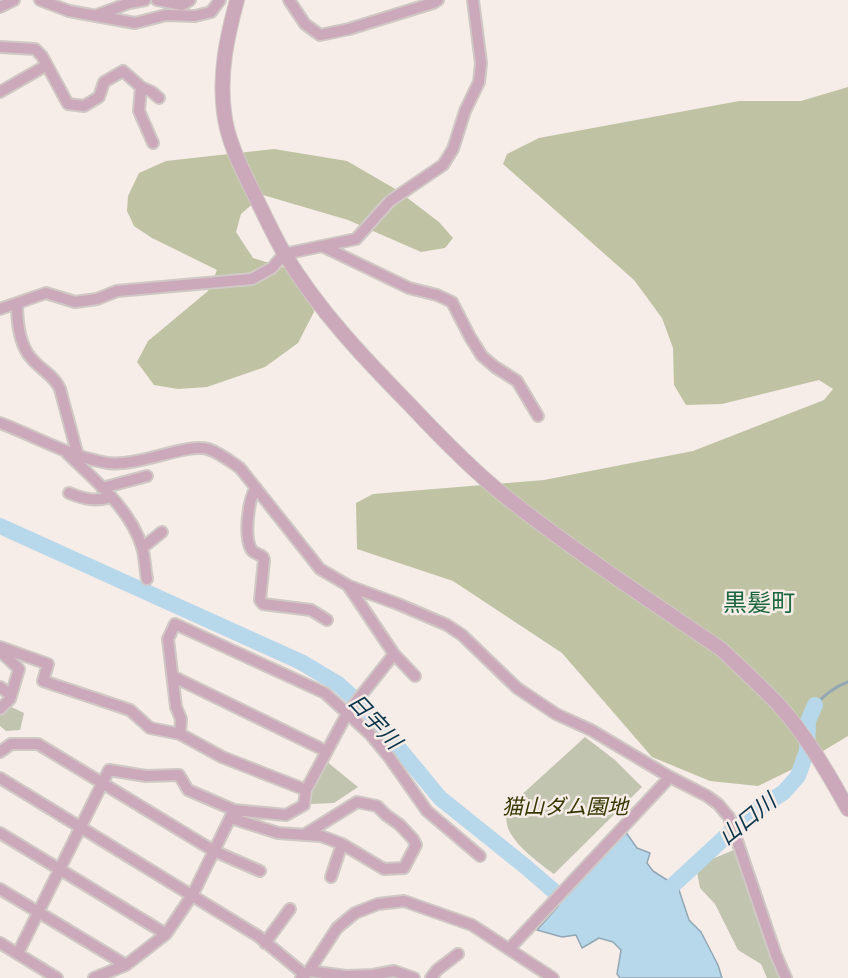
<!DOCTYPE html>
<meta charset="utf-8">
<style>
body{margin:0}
canvas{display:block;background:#f6ece8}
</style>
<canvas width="848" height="978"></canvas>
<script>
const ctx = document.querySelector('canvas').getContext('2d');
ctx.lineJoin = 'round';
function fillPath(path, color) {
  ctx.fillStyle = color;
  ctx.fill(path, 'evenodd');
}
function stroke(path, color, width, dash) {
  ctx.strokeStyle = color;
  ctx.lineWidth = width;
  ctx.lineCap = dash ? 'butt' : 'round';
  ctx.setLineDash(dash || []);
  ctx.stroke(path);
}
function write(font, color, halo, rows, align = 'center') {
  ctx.font = font + ' "Roboto Serif","Noto Sans JP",serif';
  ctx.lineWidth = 5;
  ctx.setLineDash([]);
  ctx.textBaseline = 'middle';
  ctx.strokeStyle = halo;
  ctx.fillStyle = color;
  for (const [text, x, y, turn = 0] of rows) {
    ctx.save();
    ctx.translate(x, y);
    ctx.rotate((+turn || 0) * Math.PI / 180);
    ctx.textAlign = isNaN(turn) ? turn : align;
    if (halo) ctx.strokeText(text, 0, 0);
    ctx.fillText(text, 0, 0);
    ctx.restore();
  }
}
const green = new Path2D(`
 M11,707L24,713L20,730L6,731L0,726V715Z
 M585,737L615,760L642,787L554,874C540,864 509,841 507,824C506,819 506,814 506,809Z
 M326,761L358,787L334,803L310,804L309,791Z
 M736,849L772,959L780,978H767L761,964L738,950L715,904L700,888L697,872L705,862Z`);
const forest = new Path2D(`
 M848,87V736L793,769L758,786L710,781L652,757L562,653L453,581L357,549L356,503L373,494L544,480L693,451L824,400L833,389L819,380L722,404L686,405L674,385L673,348L662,318L634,280L503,164L507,154L539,138L739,101H801Z
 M274,149L347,161L397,190L439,222L453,238L445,248L421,252L348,220L263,195L241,214L236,232L253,258L285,268L310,288L314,312L298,343L265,367L207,387L178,389L154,385L137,362L148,341L208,291L217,270L152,238L134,226L127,211L128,196L139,173L166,161Z`);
const water = new Path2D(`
 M625,831L637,848L650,853L647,863L653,871L678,887L689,920L701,932L718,965L722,978H620L617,974L621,950L613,942L599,938L582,948L576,935L562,937L537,930Z`);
const stream = new Path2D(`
 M815,705C825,695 834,687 848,682`);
const river = new Path2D(`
 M0,526L301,662L338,684L369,712L440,798L526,867L571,906H584
 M657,900L749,815L784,792L798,776L807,751L808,721L815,705`);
const minor = new Path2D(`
 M40,0L69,11L135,23L166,15L195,16L211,12L220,0
 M157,0L182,5L190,0
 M289,0L305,24L320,35L349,29L433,3L438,0
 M129,3L145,0
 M0,7L14,0
 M97,15L129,3V0
 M0,47L35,49L42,56L68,104L84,106L99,97L104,82L123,71L141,87L139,111L153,143
 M141,87L152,92L159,98
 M0,92L47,65
 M324,247L409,288L437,295L452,302L470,337L482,356L495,367L517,381L538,416
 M17,304C17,321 19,344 31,358C41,370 54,375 60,389L78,456
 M0,309L46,293L75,302L97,299L117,291L252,279L272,268L284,254L356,239L390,201L443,165L453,149L465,111L479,82L481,63L473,0
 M0,423C35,436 70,457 108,463C138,467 186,443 208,449C220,453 230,461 240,468L320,569L349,586L398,604L447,625L462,635L517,688L556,714L591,730L670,777L707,796L718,804L729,817L776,955L786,978
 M67,453C95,481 130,508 142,547C145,557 145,569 147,579
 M102,488L147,476
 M256,488C248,499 244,536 251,549C253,553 259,554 263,557L264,560L260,600L263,604L311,610L327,620
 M69,493C84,499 95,502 111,497
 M142,548L162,532
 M0,647L48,664L43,681L130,710L150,728L180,734
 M0,651L19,669L10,699L0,709
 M394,654L415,676
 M174,677L326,751
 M0,687L11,695
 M0,752L11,744H38L214,851L260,871
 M0,778L258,936L304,974
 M306,790L222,757L180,734L181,719L176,707L168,639L175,624L325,693L370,734L389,757L427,811L480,856
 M231,818L278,833L321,836L342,844L384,869L404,868L416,845L413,839L400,825L386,815L377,806L357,802L304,835
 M0,833L166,934
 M331,877L342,844
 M0,889L126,965
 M0,943L57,978
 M265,943L290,909
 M509,949L670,777
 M18,953L109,770L146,776L179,775L188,790L234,810
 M309,971L346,976L373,975L394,971L414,978
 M94,978L126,965L166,934L193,894L234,810L286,815L304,805L306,790L348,712L394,654L349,587
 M301,978L309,971L337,928L355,913L378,904L404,901L472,925L553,978
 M431,978L437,970L458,954`);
const tertiary = new Path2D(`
 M237,0C227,37 219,73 224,112C227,142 244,173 257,200C266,218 274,236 284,253C318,310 365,359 411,406C441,438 472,470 506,497C574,551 649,600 721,649C740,667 760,685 778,704C806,735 828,773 848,809`);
const parkNames = [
 ["猫山ダム園地",565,808]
];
const waterNames = [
 ["日宇川",374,722,47],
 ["山口川",748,820,-39]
];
const quarterNames = [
 ["黒髪町",759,604]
];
fillPath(green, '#c1c4ae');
fillPath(forest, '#bfc3a3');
fillPath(water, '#b7d7eb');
stroke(water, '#92a7b4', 1.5);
stroke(stream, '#92a7b4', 3);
stroke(river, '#b7d7eb', 16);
stroke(minor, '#d0c8c4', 14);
stroke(tertiary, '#d0c8c4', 16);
stroke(minor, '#cba8ba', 10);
stroke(tertiary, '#cba8ba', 14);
write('italic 21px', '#353800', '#f6ece8', parkNames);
write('italic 22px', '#093449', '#f6ece8', waterNames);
write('24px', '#1b683e', '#f6ece8', quarterNames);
</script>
